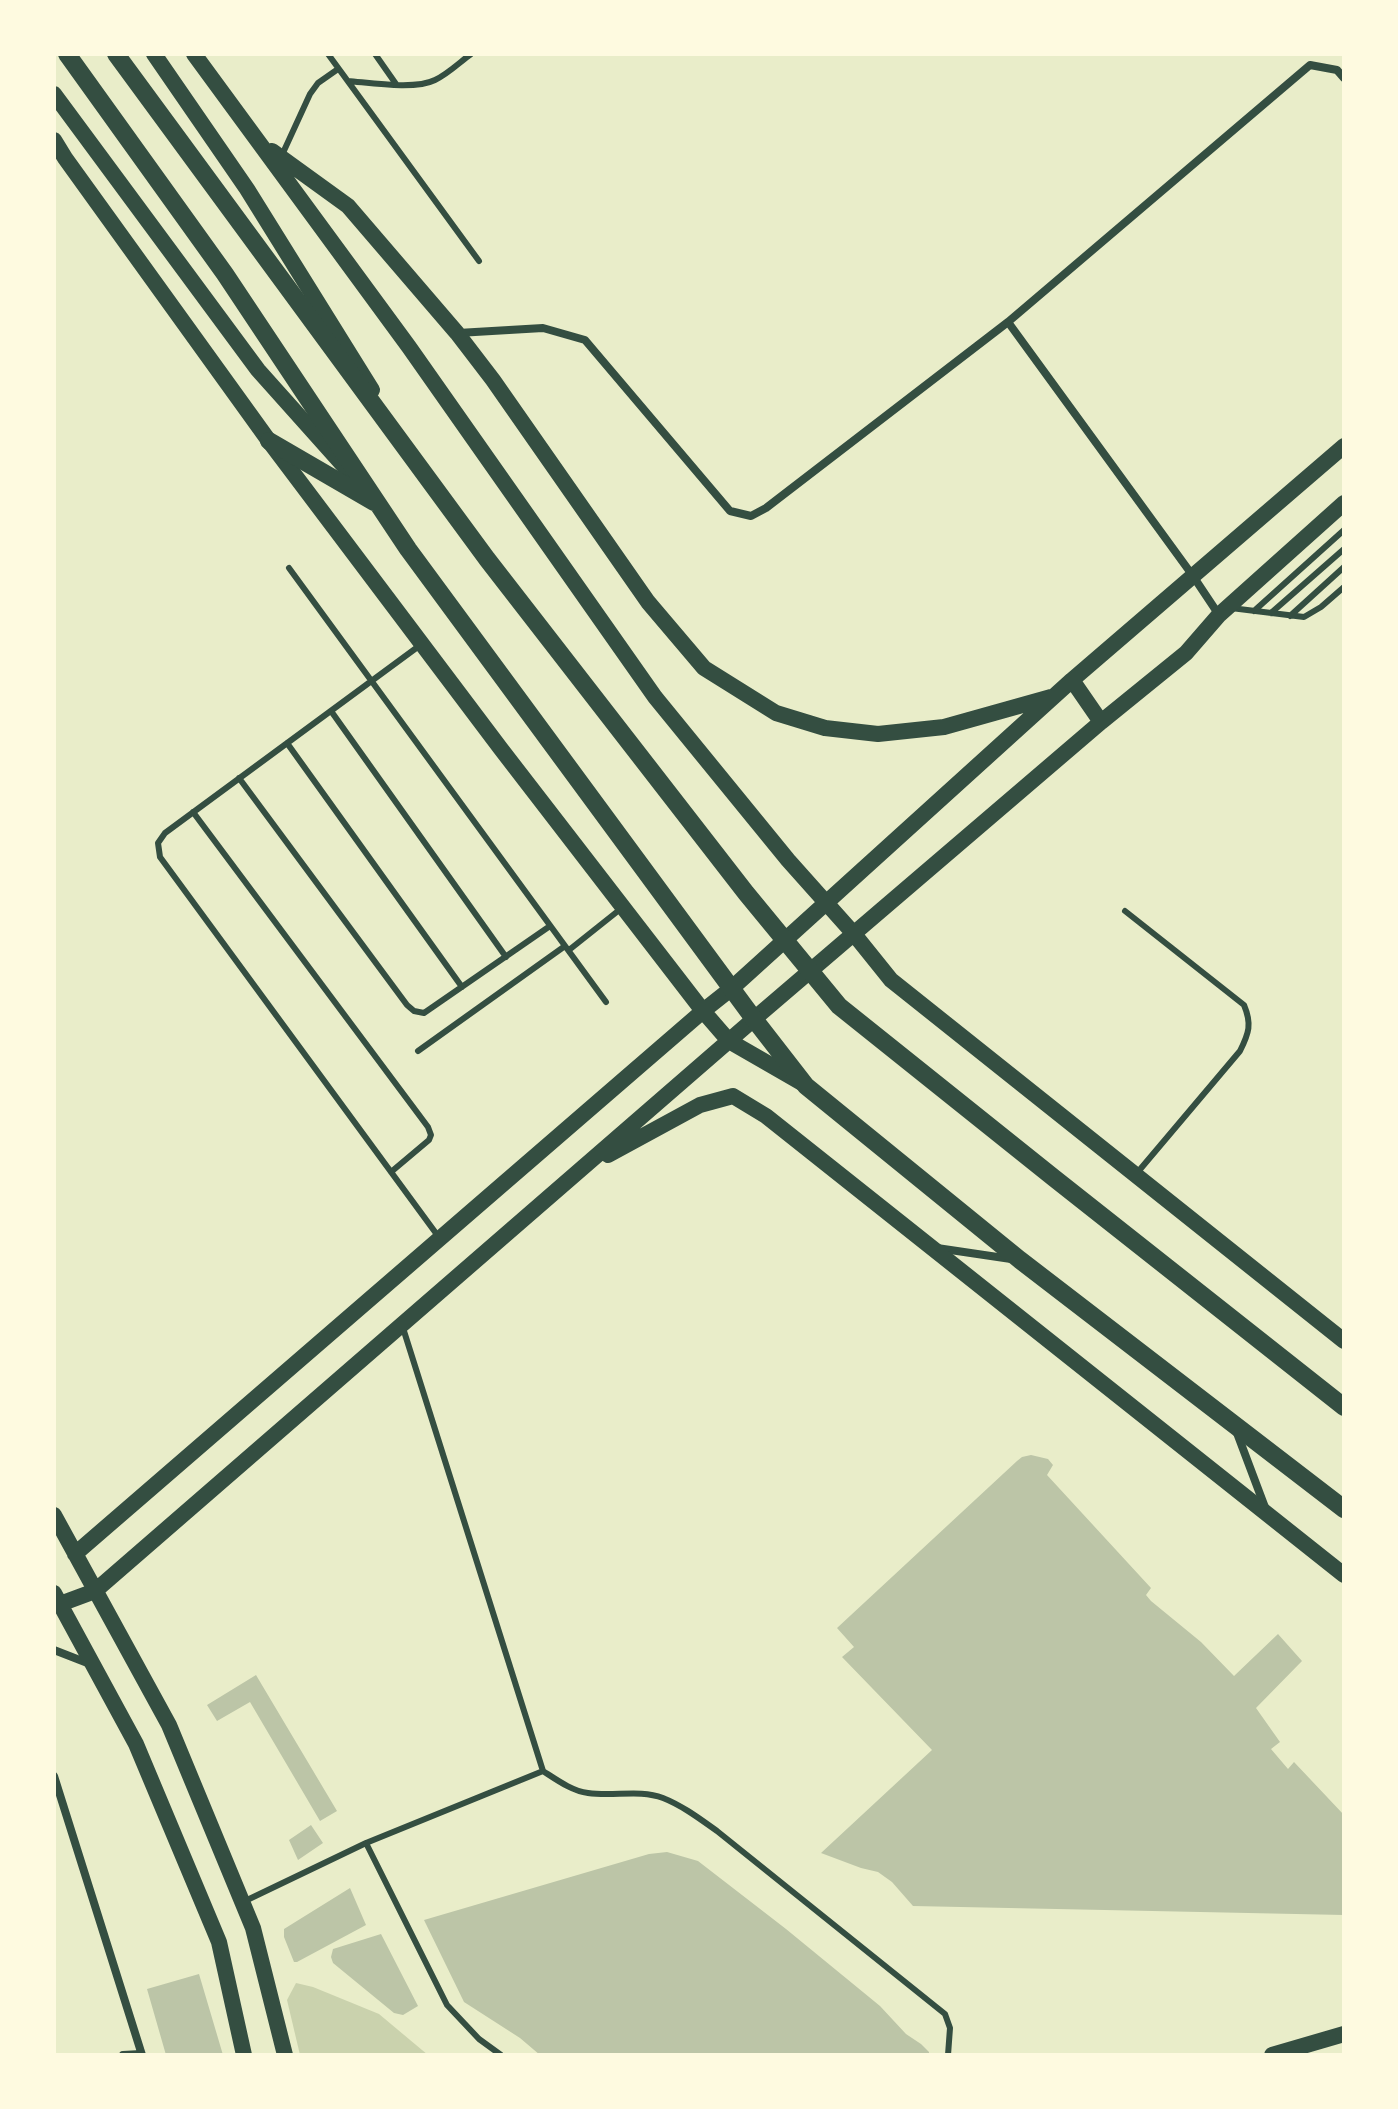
<!DOCTYPE html>
<style>
body{margin:0}
#map{position:relative;width:1398px;height:2109px;overflow:hidden;background:#e9edc9;font-family:Figtree,sans-serif}
canvas{display:block}
.frame{position:absolute;inset:0;border:56px solid #fefae0;pointer-events:none}
</style>
<div id="map">
<canvas width="1398" height="2109"></canvas>
<div class="frame"></div>
</div>
<script>
const ctx = document.querySelector('canvas').getContext('2d');
ctx.lineJoin = 'round';
function fillPath(path, color) {
  ctx.fillStyle = color;
  ctx.fill(path, 'evenodd');
}
function stroke(path, color, width, dash) {
  ctx.strokeStyle = color;
  ctx.lineWidth = width;
  ctx.lineCap = dash ? 'butt' : 'round';
  ctx.setLineDash(dash || []);
  ctx.stroke(path);
}
const green = new Path2D(`
 M296,1983L313,1987L379,2014L428,2055H300L287,2000Z`);
const building = new Path2D(`
 M1031,1455L1048,1459L1053,1465L1047,1475L1151,1588L1146,1595L1151,1601L1201,1642L1234,1676L1278,1634L1302,1661L1256,1708L1280,1742L1271,1749L1288,1769L1294,1762L1344,1815V1915L913,1906L892,1882L878,1872L861,1868L821,1853L932,1750L842,1657L854,1647L837,1628L1017,1461L1022,1457Z
 M256,1675L337,1811L320,1821L250,1702L217,1721L207,1705Z
 M311,1825L323,1843L298,1860L289,1840Z
 M667,1852L698,1861L786,1929L880,2006L906,2034L921,2044L929,2052V2055H540L520,2038L464,2002L424,1920L649,1854Z
 M350,1888L366,1925L297,1962H294L284,1937V1929Z
 M381,1934L418,2006L403,2015L394,2013L333,1963L331,1957L333,1949Z
 M199,1974L223,2055H166L147,1989Z`);
const service = new Path2D(`
 M328,54L479,261
 M375,54L396,84
 M348,81C372,83 415,90 435,80C448,74 460,62 471,54
 M282,155L310,94L318,83L338,69
 M289,568L606,1002
 M1231,608L1304,617L1321,607L1344,587
 M1254,611L1344,530
 M1271,613L1344,549
 M1290,616L1344,567
 M419,646L165,833L158,843L160,857L438,1236
 M331,711L506,957
 M287,743L462,987
 M239,778L407,1005L414,1011L424,1013L550,926
 M193,812L428,1127L431,1135L429,1140L391,1172
 M1125,911L1244,1005C1252,1024 1249,1033 1240,1051L1137,1173
 M569,950L623,907
 M418,1051L565,946
 M403,1328L543,1771
 M366,1843L447,2005L479,2039L501,2055
 M245,1901L366,1843L543,1771C557,1780 572,1791 588,1793C613,1797 639,1789 663,1798C683,1806 700,1819 717,1831L945,2014L950,2028L948,2055`);
const minor = new Path2D(`
 M1008,322L1193,576L1219,615
 M458,333L543,328L585,340L730,511L751,516L766,508L1008,322L1310,65L1337,70L1344,78
 M937,1248L1011,1259
 M1237,1433L1266,1510
 M54,1650L90,1664
 M54,1776L142,2055
 M123,2055L141,2054`);
const secondary = new Path2D(`
 M154,54L247,189L372,390
 M194,54L409,347L655,697L788,860L854,934L891,980L1344,1341
 M54,94L258,370L351,474
 M54,140L65,158L269,441L501,749L703,1011L729,1041L802,1083
 M272,151L348,206L457,333L493,380L648,602L704,668L776,713L825,728L878,734L944,727L1051,697
 M1072,680L1101,722
 M608,1155L700,1105L733,1096L766,1116L1344,1575
 M54,1515L169,1725L253,1928L285,2055
 M75,1554L703,1011L732,988L1072,680L1344,446
 M54,1593L136,1744L219,1942L244,2055
 M60,1604L95,1591L754,1019L1101,722L1186,653L1219,615L1344,503
 M1272,2055L1344,2034`);
const primary = new Path2D(`
 M67,54L225,274L408,549L754,1019L806,1086L1020,1260L1344,1509
 M116,54L487,559L746,893L839,1006L1054,1178L1344,1407
 M269,441L374,502`);
fillPath(green, '#cad2ad');
fillPath(building, '#bcc5a7');
stroke(service, '#344e41', 6);
stroke(minor, '#344e41', 8);
stroke(secondary, '#344e41', 16);
stroke(primary, '#344e41', 18);
</script>
